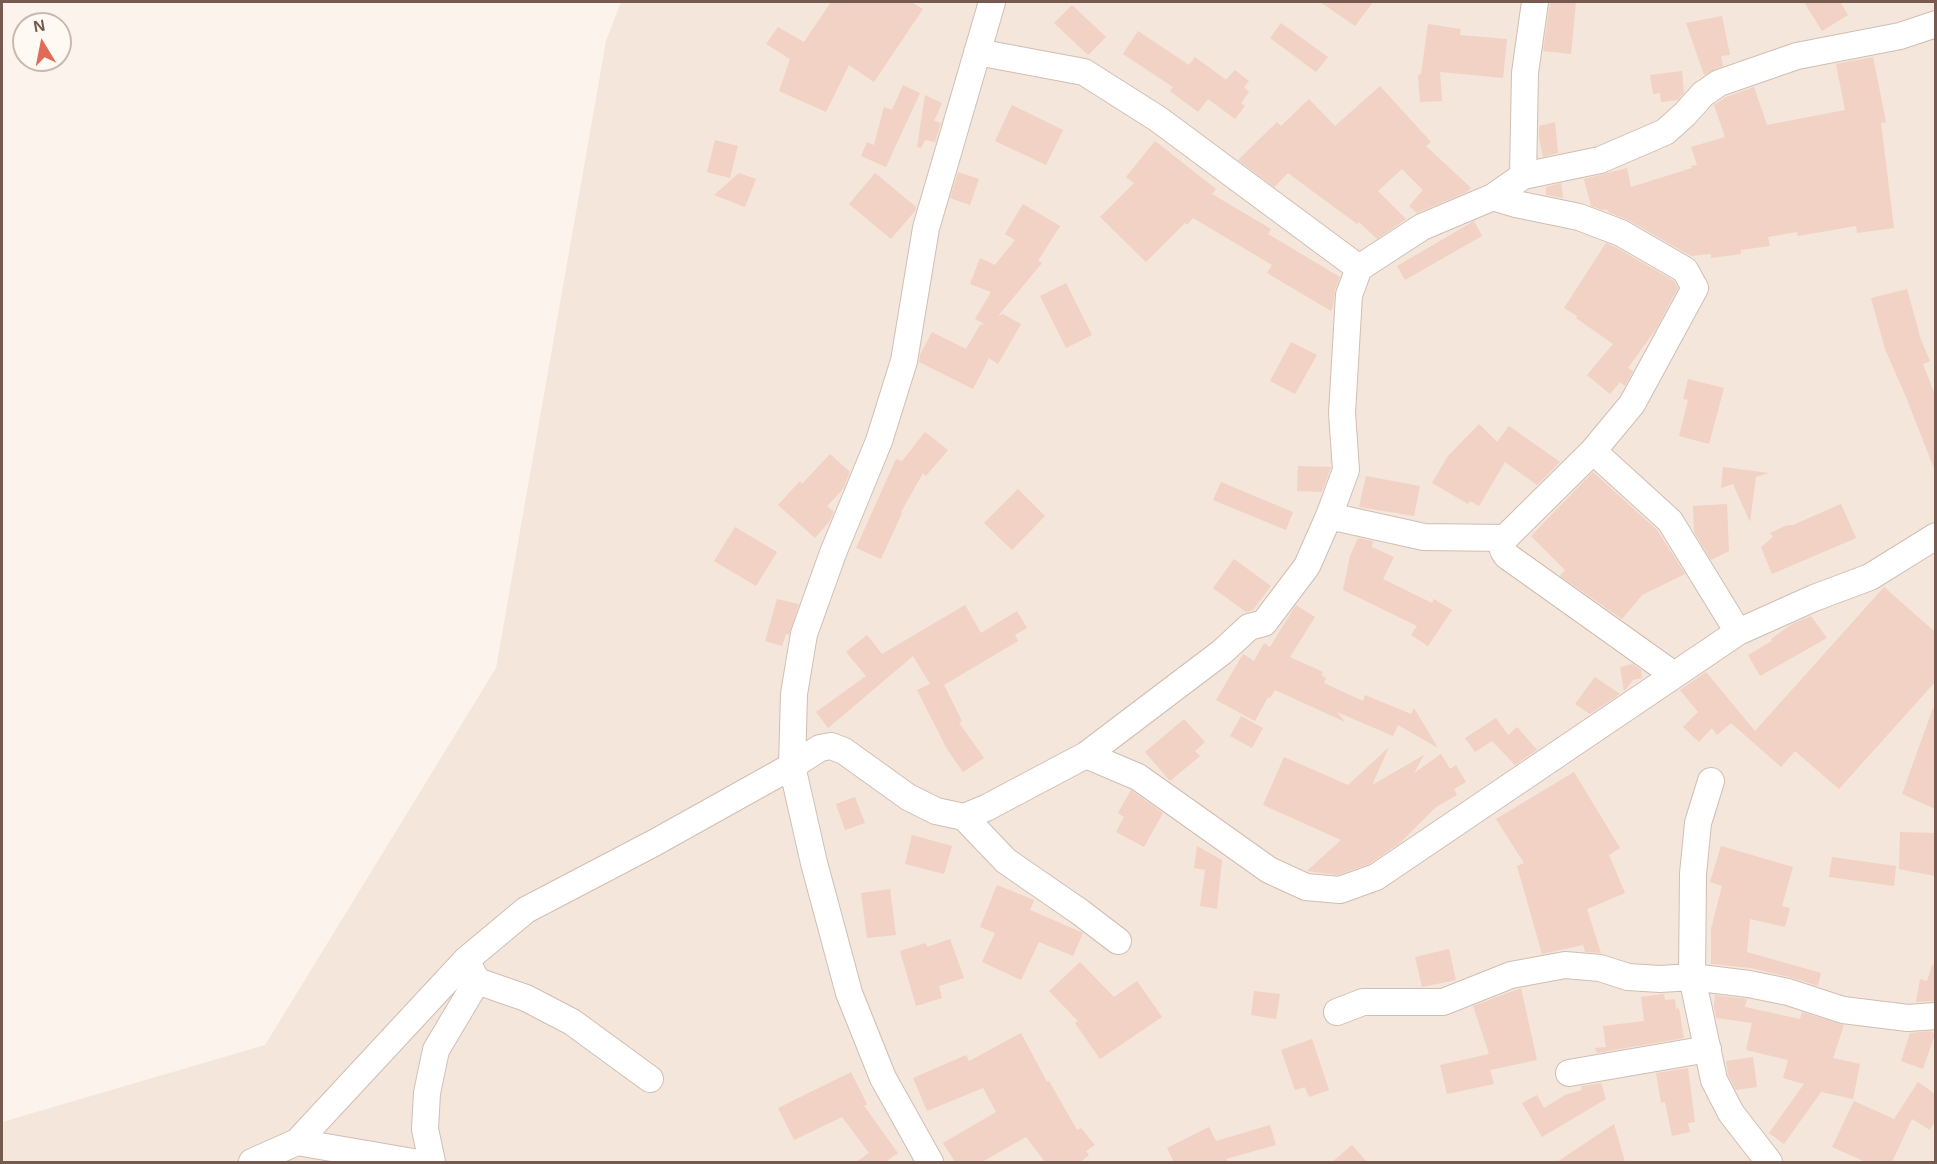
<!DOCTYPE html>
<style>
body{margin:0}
#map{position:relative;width:1937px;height:1164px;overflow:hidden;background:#fcf4ec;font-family:Arial,sans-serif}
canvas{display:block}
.frame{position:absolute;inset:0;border:3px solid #775a4f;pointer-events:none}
.north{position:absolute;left:12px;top:12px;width:60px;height:60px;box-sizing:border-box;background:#fef9f2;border:2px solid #c8b9b1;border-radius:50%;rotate:350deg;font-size:16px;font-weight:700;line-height:24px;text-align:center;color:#775a4f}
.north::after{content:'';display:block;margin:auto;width:21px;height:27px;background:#e06b57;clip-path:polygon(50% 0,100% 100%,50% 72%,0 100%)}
</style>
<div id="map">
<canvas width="1937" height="1164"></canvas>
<div class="frame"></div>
<div class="north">N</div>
</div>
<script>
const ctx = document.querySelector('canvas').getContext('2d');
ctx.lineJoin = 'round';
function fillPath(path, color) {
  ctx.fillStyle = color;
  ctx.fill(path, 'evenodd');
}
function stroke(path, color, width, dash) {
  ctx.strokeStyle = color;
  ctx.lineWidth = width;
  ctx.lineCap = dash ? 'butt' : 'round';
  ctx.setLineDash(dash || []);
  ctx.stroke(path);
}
const residential = new Path2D(`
 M621,2H1935V1162H2V1122L265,1045L496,668L606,41Z`);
const building = new Path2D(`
 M831,2H911L923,9L874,82L849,65L826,112L779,91L790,59L766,44L778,27L804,42Z
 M1320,2H1373L1355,26Z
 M1550,2H1576L1571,54L1543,51Z
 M1804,2H1840L1848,15L1822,31Z
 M1072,5L1106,37L1088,55L1054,23Z
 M1722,16L1730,55L1721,56L1723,66L1704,75L1686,23Z
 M1281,23L1328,57L1316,72L1270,38Z
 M1428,24L1461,29L1460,35L1507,39L1503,78L1440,72L1442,101L1420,102L1418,75L1421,74Z
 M1138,31L1189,65L1195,57L1226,80L1235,70L1249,81L1244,87L1249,92L1241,103L1245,106L1235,119L1208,99L1198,112L1170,91L1173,87L1123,54Z
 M1873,57L1886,122L1881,123L1894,228L1857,233L1856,226L1798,236L1797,232L1768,237L1770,246L1741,250V254L1711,258V254L1691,256L1628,220L1608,212L1607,209L1602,210L1591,206L1584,179L1627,168L1631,187L1692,168L1691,166L1697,165L1691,147L1725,137L1714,105L1726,97L1754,87L1767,125L1845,110L1836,64Z
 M1682,71L1684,93L1678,100L1661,102L1660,93L1653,94L1650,75Z
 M903,85L920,93L886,167L861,156L867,142L874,145L884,107L892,110Z
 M1380,86L1431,142L1426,146L1471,188L1467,192L1417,213L1409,206L1423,190L1402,169L1378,191L1406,219L1377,239L1359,222L1357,224L1288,173L1274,187L1238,160L1277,122L1281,126L1309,99L1335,126Z
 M925,95L942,103L934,121L941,123L935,142L925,140L921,148L917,147Z
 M1012,105L1063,130L1046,165L995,141Z
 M1555,122L1558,153L1543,157L1539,138V126Z
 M715,140L738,146L730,178L707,172Z
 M1155,141L1216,189L1212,194L1271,229L1268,234L1340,277L1335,290L1333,307L1331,311L1267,273L1272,265L1193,218L1187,225L1185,223L1146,262L1100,217L1134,183L1126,177Z
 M958,172L979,179L970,205L950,198Z
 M739,173L756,179L745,207L714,195Z
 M875,173L916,207L915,211L891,239L849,204Z
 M1561,183L1563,198L1546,195V187Z
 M1023,204L1060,226L1038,261L1042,263L998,316L1003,314L1021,324L998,364L989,358L973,389L919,362L920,355L932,332L966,349L980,325L984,324L975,319L991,292L970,284L980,258L995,265L1015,240L1005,234Z
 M1474,221L1482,236L1405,280L1397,266Z
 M1606,243L1615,247L1674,281L1678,288L1656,329L1628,368L1633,371L1625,386L1620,382L1610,394L1587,375L1613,344L1576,318L1577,316L1564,308Z
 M1066,283L1092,335L1066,348L1040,296Z
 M1907,289L1921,340L1930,361L1923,364L1935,395V471L1906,397L1885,349L1871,298Z
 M1291,342L1317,355L1295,394L1270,381Z
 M1688,379L1724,388L1709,444L1679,436L1688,400L1683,399Z
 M1479,424L1497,442L1509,426L1560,462L1537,485L1505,462L1479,506L1470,501L1468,504L1432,483L1448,456Z
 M925,432L948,450L926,476L923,473L901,512L902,513L881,559L856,548L896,459L902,461Z
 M830,454L850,472L843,489L827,506L834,512L829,522L815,538L778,505L800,481L802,484Z
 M1298,466L1331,467L1322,492L1297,491Z
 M1723,467L1769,473L1756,477L1750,522L1733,484L1721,488Z
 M1593,472L1658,531L1685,574L1642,595L1622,619L1560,576L1565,570L1531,536Z
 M1366,476L1420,486L1414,516L1359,507Z
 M1221,482L1293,512L1286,530L1213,500Z
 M1018,489L1045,516L1012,550L984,523Z
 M1727,504L1729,551L1711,560L1694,532L1693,506Z
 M1841,504L1856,538L1772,574L1761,547L1773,537L1770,533L1787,525H1793Z
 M735,527L777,552L756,586L714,561Z
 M1358,538L1373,541L1372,547L1394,557L1383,579L1432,603L1434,599L1452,610L1428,646L1411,635L1417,626L1343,590L1350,556Z
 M1234,559L1271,586L1253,610L1246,612L1213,588Z
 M1884,587L1935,632V682L1839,789L1795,751L1781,767L1731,723L1717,735L1712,728L1699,742L1683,727L1698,712L1680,690L1706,672L1755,731Z
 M777,599L799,604L789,635L786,634L782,646L765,641Z
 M965,605L981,633L1017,611L1027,628L1015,635L1018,641L944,685L962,721L959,723L984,758L963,772L947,749L917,690L930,684L913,656L828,728L816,712L866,676L846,652L867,635L882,654Z
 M1296,605L1315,617L1290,657L1323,672L1321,675L1326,678L1324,683L1363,701L1365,695L1411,714L1414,708L1438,748L1398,725L1393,736L1337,712L1345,722L1275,690L1270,698L1268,697L1255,721L1216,700L1243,654L1254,661L1264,643L1270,647Z
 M1811,616L1827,638L1760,676L1748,655L1772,641L1771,639L1792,624Z
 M1633,664L1641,670L1642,678L1633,680L1624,691L1620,667Z
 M1595,677L1620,694L1590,714L1575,704Z
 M1933,708H1935V809L1902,794Z
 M1241,716L1263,728L1252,748L1230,736Z
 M1496,718L1508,735L1517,727L1537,750L1515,765L1492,741L1475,752L1465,738Z
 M1184,719L1205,742L1195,751L1200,756L1170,781L1145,752Z
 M1389,747L1372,785L1424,755L1414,773L1441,754L1450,769L1456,765L1466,782L1454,789L1457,795L1436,807L1400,843L1369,864L1338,875L1307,871L1341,840L1263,805L1284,757L1348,785Z
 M1574,772L1620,848L1609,855L1625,893L1587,909L1601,953L1585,952L1583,945L1542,954L1517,866L1524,863L1496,819Z
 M1131,790L1163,813L1144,847L1116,832L1124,817L1118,813Z
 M855,797L865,823L845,830L836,804Z
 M1900,832L1935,833V876L1899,869Z
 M912,835L952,846L944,874L905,864Z
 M1197,846L1222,860L1217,909L1200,906L1205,870L1194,868Z
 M1721,846L1793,867L1782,906L1790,908L1785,927L1750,919L1747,952L1821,973L1818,986L1793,978L1751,968L1711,964V929L1722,886L1710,882Z
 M1832,857L1896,866L1894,886L1829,877Z
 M997,885L1034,900L1030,910L1083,933L1073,956L1039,942L1021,980L982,962L995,933L980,927Z
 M890,889L896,935L867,938L861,893Z
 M950,939L964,978L939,986L942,998L916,1006L900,951L926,943L927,947Z
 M1449,949L1456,980L1422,987L1415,957Z
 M1080,962L1114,997L1137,981L1162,1017L1100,1059L1075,1023L1078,1021L1049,991Z
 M1932,965H1935V1001L1916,1002L1920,979L1927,981Z
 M1521,988L1537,1060L1490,1070L1494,1084L1447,1094L1440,1065L1489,1054L1473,1006Z
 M1254,991L1280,994L1276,1019L1251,1015Z
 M1664,994L1665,1000L1675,999L1676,1009L1679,1008L1684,1038L1597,1053L1595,1048L1606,1047L1603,1026L1644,1021L1641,997Z
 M1715,995L1747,999L1745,1007L1800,1019L1802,1012L1844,1025L1833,1058L1860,1064L1853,1099L1821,1092L1784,1144L1769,1133L1804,1084L1783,1078L1788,1060L1746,1050L1752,1023L1716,1018L1714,1007Z
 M1931,1031L1935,1034L1923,1069L1901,1061L1910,1033Z
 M1021,1033L1047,1082L1049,1081L1077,1130L1081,1128L1095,1145L1086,1151L1089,1155L1080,1162H1045L1026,1137L982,1162H955L943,1143L996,1112L983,1088L927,1111L913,1078L966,1055L969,1061Z
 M1312,1039L1329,1090L1309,1097L1305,1087L1295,1090L1281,1050Z
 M1753,1057L1757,1087L1736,1090L1728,1075L1726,1061Z
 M1688,1068L1695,1122L1688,1123L1690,1132L1672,1136L1665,1102L1661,1103L1656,1073Z
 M851,1072L867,1104L864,1106L898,1153L885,1162H856L869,1153L842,1117L794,1140L778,1108Z
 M1918,1082L1935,1094V1121L1930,1130L1912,1119L1892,1162H1866L1832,1147L1854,1101L1894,1119Z
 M1601,1083L1606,1099L1542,1137L1522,1103L1537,1095L1544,1108L1565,1095L1582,1090L1581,1086Z
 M1614,1124L1625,1162H1557Z
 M1270,1125L1276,1145L1226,1159L1228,1162H1174L1167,1148L1209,1127L1216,1141Z
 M1352,1145L1367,1162H1332Z`);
const minor = new Path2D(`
 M977,52L1084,72L1158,119L1359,268
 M1523,176L1525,73L1535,2
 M1493,197L1516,204L1579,217L1621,233L1685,270L1695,288L1632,404L1593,451L1505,538C1502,546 1501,550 1507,556L1674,675
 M1593,451L1670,521L1738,632
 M1329,516L1424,537L1505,538
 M1086,755L1138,777L1269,870L1306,887L1340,890L1376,877L1738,632L1814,598L1870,577L1936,536
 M1711,781L1698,823L1693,874L1692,977L1714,1080L1731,1113L1769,1162
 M964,817L1006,861L1080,912L1118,941
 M477,981L526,998L572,1022L650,1079
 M1337,1012L1363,1002H1443L1511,975L1565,965L1600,968L1628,977L1660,979L1692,977L1749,984L1788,992L1843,1010L1908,1018L1936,1016
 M1569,1073L1708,1049
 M297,1142L413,1162
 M252,1162L297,1142L466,960L526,910L654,843L792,766L820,748L831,746L844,751L908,797L936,811L964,817L986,808L1086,755L1222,652L1249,627L1264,623L1307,566L1329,516L1346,470L1342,413L1349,295L1359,268L1422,227L1493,197L1523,176L1600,160L1665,132L1685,114L1703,94L1719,83L1797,56L1900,36L1936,24
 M432,1162L425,1129L427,1093L436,1050L477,981L466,960
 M930,1162L883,1078L849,993L814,863L792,766L794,694L804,634L833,553L879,441L904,361L926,228L992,2`);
fillPath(residential, '#f4e6da');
fillPath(building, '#f1d2c4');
stroke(minor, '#d1beb3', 28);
stroke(minor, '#fff', 26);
</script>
